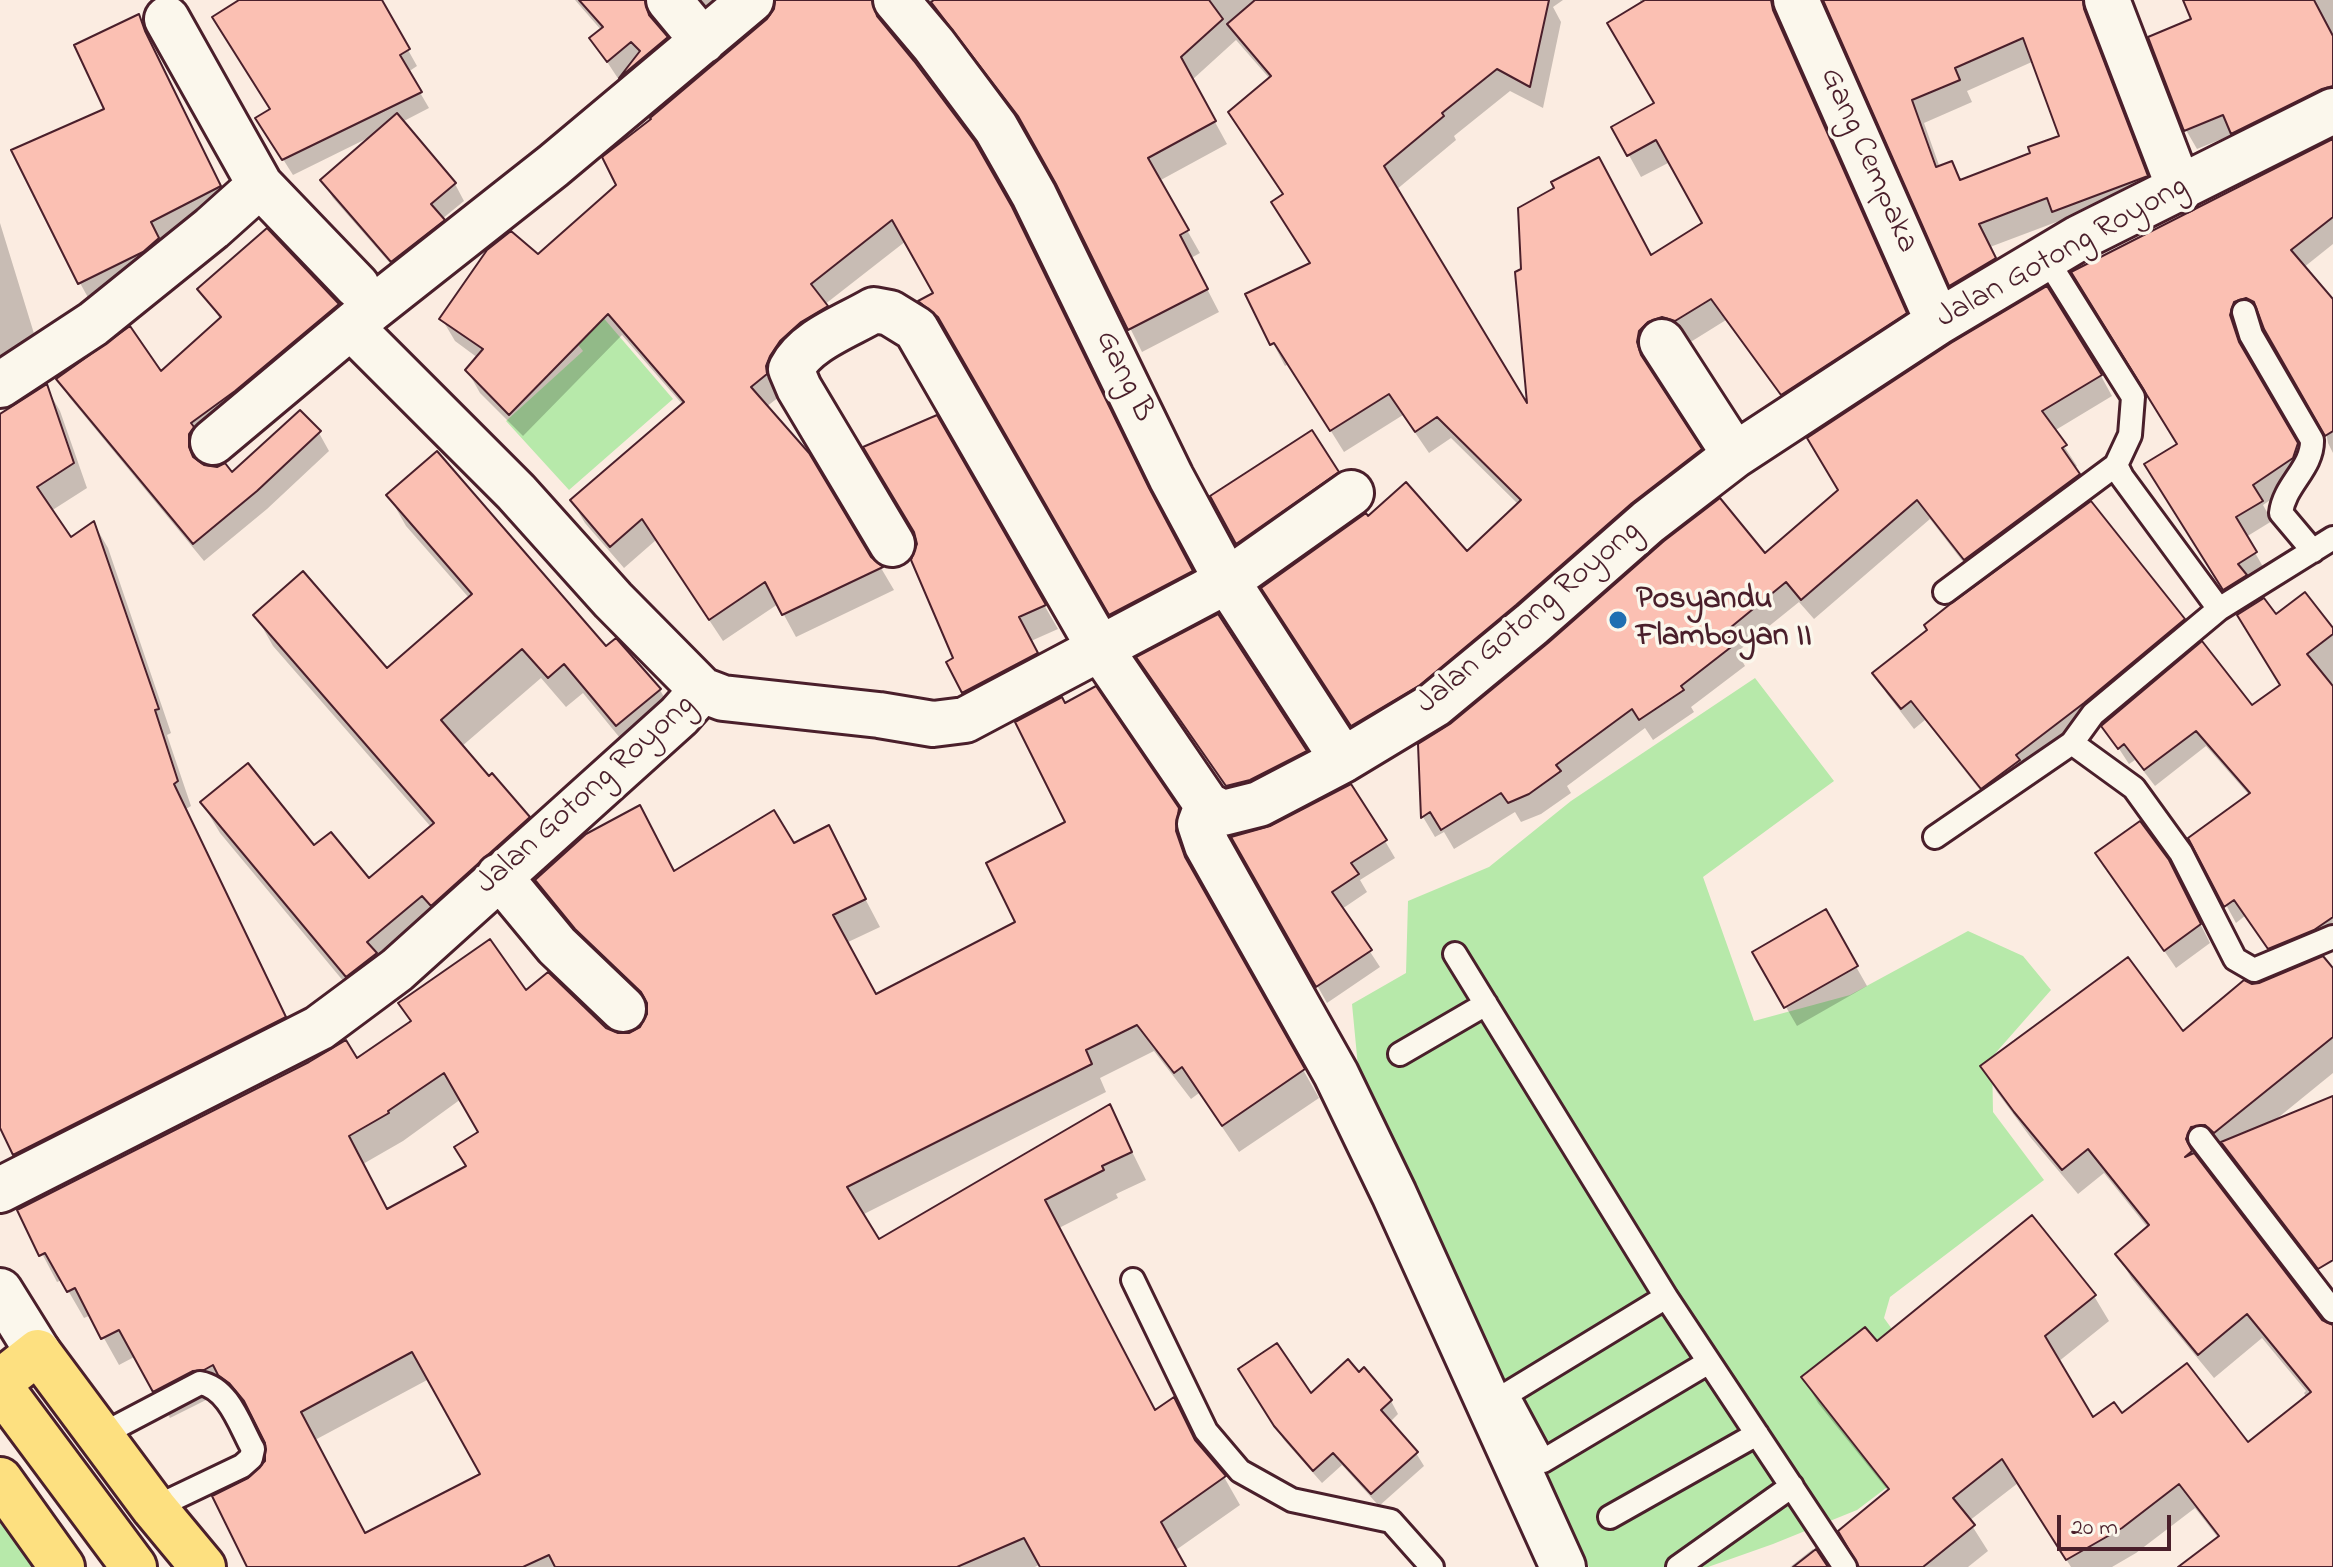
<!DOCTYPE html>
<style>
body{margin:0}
#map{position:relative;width:2333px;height:1567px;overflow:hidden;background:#fbece1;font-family:"Indie Flower",sans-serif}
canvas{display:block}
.scale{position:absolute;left:2057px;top:1515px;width:114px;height:36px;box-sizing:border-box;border:4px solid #4a1f2b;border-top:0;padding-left:10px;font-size:24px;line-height:28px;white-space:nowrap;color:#4a1f2b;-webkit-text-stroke:6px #fbf7ec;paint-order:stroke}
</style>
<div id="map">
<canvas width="2333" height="1567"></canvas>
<div class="scale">20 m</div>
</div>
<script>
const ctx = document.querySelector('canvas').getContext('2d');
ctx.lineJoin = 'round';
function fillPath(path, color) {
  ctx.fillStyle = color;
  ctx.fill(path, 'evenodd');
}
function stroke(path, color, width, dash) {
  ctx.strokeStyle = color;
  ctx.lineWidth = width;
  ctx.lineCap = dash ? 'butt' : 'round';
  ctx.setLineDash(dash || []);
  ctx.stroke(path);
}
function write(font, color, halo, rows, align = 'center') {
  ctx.font = font + ' "Indie Flower",sans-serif';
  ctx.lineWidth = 7;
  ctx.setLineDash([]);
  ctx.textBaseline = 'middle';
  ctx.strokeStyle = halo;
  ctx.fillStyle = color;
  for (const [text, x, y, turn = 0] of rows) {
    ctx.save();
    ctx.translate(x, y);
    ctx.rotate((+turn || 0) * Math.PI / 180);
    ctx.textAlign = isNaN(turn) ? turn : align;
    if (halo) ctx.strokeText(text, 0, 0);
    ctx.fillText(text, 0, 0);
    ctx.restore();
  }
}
const green = new Path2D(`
 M595,308L673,399L569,490L506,421L583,351L567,331Z
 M1755,678L1834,781L1703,877L1754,1021L1850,995L1968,931L2023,956L2051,990L1992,1057L1993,1112L2044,1180L1890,1297L1884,1318L1964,1429L1857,1510L1773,1544L1708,1567H1589L1479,1348L1359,1077L1352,1004L1406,973L1408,901L1489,867L1571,801Z
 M0,1493L45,1567H0Z`);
const shadow = new Path2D(`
 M243,0H380L417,66L408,72L429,108L402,122L455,184L464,201L442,219L452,238L402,277L333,198L323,181L370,137L293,175L267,134L272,110Z
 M575,0H672L658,14L656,27L667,40L664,37L642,56V62L667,40L679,61L621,83L592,39L602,31Z
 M695,0H754L720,26Z
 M776,0H899L885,14L883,27L1204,594L1124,636L953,339L934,324L921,302L935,294L906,241L824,305L839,329L778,390L779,397L766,407L869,558L881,568L894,590L796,637L778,604L723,641L656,540L624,568L585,523L572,501L683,405L622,335L523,436L480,393L467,370L478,358L455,341L442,319L538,256L618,186L769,20L777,8Z
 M921,0H1563L1553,7L1561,22L1543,108L1510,91L1454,136L1456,140L1396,190L1529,411L1651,258L1704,224L1670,162L1641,177L1614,128L1657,104L1640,0H1798L1783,20L1785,34L1918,336L1796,416L1726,320L1689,343L1675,339L1651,354L1649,366L1651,375L1713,473L1365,747L1276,610L1467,554L1519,505L1451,438L1429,453L1403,415L1344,452L1289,364L1285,366L1248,295L1312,264L1285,196L1270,79L1236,40L1192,80L1227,144L1159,181L1200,253L1191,258L1219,312L1142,352L1058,183L1032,137L969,53L930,6Z
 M1820,0H2086L2094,13L2095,33L2159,198L2066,233L2059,221L1990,247L2007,282L1964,307L1951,285L1826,3ZM2034,61L2062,138L2033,154L1961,181L1951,163L1940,168L1924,123L1972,102L1967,91Z
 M2185,0H2333V107L2244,152L2234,134L2197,149L2186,130L2193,20Z
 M139,17L230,205L160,241L168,258L90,301L80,283Z
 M2333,141V244L2303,268L2333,307V453L2328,443L2326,432L2262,319L2259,317L2245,321L2240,336L2249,363L2307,464L2303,478L2263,505L2272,521L2246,537L2266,572L2235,608L2158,483L2179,445L2085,291Z
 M0,223L40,353L0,365Z
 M200,290L338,305L348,323L199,453L198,463L232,475L319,433L329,451L267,509L204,561L69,397L58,379L161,374L221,320Z
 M2101,376L2112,396L2054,431L2077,466L2073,469L2090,496L1977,580L1930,519L1814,619L1799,602L1737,652L1745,666L1691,707L1694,712L1653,740L1645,728L1567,786L1571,793L1541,814L1521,822L1515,812L1454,849L1444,832L1435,837L1423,817L1420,745Z
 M46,387L60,411L87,488L51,511L71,540L94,524L108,548L171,733L167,735L191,806L186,809L299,1042L29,1179L0,1123V416Z
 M936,418L1058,629L1031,641L1050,677L978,715L948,662L956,659Z
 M1338,473L1348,491L1248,562L1212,497Z
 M389,496L606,649L660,690L677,720L634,755L583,693L566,707L541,678L461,747L528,818L546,848L364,1006L220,833L202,803L314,848L368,881L431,827L273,646L256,616L387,671L470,599L406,526Z
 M2276,617L2333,632V940L2280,965L2246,915L2236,923L2190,839L2250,796L2206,746L2155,786L2135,760L2129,764L2104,726L2252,707L2282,686Z
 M2183,620L2195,641L1994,808L1925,720L1914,729L1887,694L1875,674Z
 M1149,676L1305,752L1316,769L1236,803Z
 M1177,810L1194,838L1191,860L1200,887L1319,1098L1239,1152L1199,1093L1191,1099L1154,1051L1100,1078L1106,1092L862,1215L878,1241L1110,1107L1146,1180L1116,1194L1118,1198L1059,1228L1155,1412L1173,1400L1199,1448L1224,1477L1240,1505L1176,1550L1185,1567H1042L1041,1564L1035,1567H250V1480L267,1462V1442L258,1424L237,1403L210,1398L170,1418L136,1356L119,1365L91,1315L84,1318L62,1280L57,1282L19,1210L356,1061L525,993L617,1035H630L642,1028L649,1010L593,956L553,907L537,880L674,873L793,845L828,828L880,927L846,943L876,996L1018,923ZM461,1099L481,1132L468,1167L387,1211L363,1164L403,1141ZM429,1379L483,1474L366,1535L315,1440Z
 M1234,838L1385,841L1395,858L1360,880L1367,892L1342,909L1380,967L1327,1003Z
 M2097,853L2179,882L2210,943L2176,968Z
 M1825,912L1867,986L1797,1026L1754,952Z
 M2333,972V1073L2274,1121L2333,1098V1221L2298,1247L2231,1156L2214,1149L2201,1158L2200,1164L2320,1321L2333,1326V1567H2182L2219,1539L2195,1508L2136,1553L2112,1567H2071L2018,1483L1969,1521L1988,1551L1968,1567H1859L1889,1492L1818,1403L1804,1378L1876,1344L2094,1296L2109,1321L2058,1362L2093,1420L2122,1416L2247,1444L2307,1398L2304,1393L2306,1391L2262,1338L2214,1378L2132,1279L2117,1254L2148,1228L2104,1173L2078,1194L2031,1138L1997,1092L1982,1067L2182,1034L2252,986Z
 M1249,1383L1311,1396L1391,1401L1398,1414L1389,1423L1416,1453L1424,1466L1379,1506L1342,1465L1322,1483L1284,1440Z
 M1813,1549L1826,1567H1790Z`);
const building = new Path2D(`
 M239,0H382L410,49L400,55L422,92L282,160L255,118L270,109L212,17Z
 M579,0H645L649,15L668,37L619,78L640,51L631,42L607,62L589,38L603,27Z
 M775,0H872L877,16L914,61L975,142L1012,207L1149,488L1193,571L1109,615L938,317L918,301L933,293L892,220L811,284L828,306L801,322L780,341L770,356L766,366L767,374L751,387L809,453L871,557L883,567L782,615L765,582L709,620L642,519L610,547L570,500L684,402L608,314L509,415L465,370L483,349L439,319L487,250L511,231L538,254L616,185L602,157L651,119L650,118L767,19L774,9Z
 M934,0H1209L1223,19L1181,57L1216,121L1148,158L1189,230L1180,235L1208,289L1128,330L1056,184L1018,116L931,2Z
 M1255,0H1549L1530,87L1497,69L1442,113L1444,116L1384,166L1527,403L1515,272L1521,269L1518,208L1554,188L1551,182L1599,157L1651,255L1702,223L1656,140L1627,156L1611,127L1654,103L1607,23L1645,0H1771L1773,10L1907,313L1781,395L1711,299L1675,321L1662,317L1648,322L1639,331L1637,342L1641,355L1702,449L1632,503L1516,605L1420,685L1351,726L1261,588L1366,513L1368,516L1406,482L1467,551L1521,500L1437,417L1415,432L1389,394L1330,431L1274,343L1270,345L1245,294L1310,263L1271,202L1283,194L1228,112L1271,76L1227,24Z
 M1823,0H2083L2084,9L2148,176L2052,212L2047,198L1979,224L1996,258L1949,286ZM2023,38L2059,136L2028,147L2030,153L1960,180L1952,161L1936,167L1912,100L1960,80L1955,68Z
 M2183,0H2314L2333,36V86L2322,89L2231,134L2223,115L2184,131L2148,37L2191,19Z
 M139,14L145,31L221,186L151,222L159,238L143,252L78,284L11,150L104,109L74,45Z
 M397,113L456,183L431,204L445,220L391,262L320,180Z
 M2333,139V217L2291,250L2333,299V431L2325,436L2264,329L2254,302L2246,298L2234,302L2230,315L2239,342L2298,443L2293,458L2253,485L2263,501L2236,517L2257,552L2238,564L2247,575L2223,590L2144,464L2177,444L2071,272Z
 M267,228L339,304L235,391L191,423L194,427L189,434V447L193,457L204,465L217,467L225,463L232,472L300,410L321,431L257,491L193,544L56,379L130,326L161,371L221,317L197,289Z
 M2047,286L2102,375L2042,411L2067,445L2062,448L2080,474L1964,560L1917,500L1801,600L1786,582L1725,632L1735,644L1681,686L1684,690L1639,720L1632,709L1556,765L1561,771L1529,794L1508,803L1501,793L1441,830L1430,812L1421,818L1418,744L1450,724L1548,643L1664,541L1720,498L1765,553L1838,490L1807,438L1951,343Z
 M47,384L74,463L37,487L71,537L94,521L159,709L155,710L178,781L174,784L286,1017L13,1155L0,1128V414Z
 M937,415L1046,605L1019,617L1038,653L962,693L946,662L953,658L911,560L917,544L914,532L863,447Z
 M1312,430L1339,472L1236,544L1210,496Z
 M437,451L606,646L616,638L661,689L616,726L564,664L548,678L522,649L441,720L489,776L492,773L530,817L431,906L422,896L367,942L377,953L346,977L200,802L248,763L314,845L331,832L369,878L434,823L253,615L303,571L387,668L472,594L386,495Z
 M2091,501L2185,619L2084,703L2016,755L2020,760L1981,789L1911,701L1901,709L1872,673L1927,630L1924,625L1949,605Z
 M2305,592L2333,628V634L2307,654L2333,686V917L2314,930L2268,949L2234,900L2224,907L2188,838L2250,793L2196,731L2144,770L2124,744L2118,749L2101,726L2202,641L2252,705L2280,685L2237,615L2264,598L2276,614Z
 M1218,614L1307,751L1250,780L1226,786L1136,657Z
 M1096,686L1179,808L1176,831L1185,857L1305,1069L1222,1126L1182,1067L1174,1073L1137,1025L1086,1050L1092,1064L847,1187L879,1239L1110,1104L1132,1152L1102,1166L1104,1170L1045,1200L1155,1410L1174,1397L1195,1440L1226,1476L1161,1522L1186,1567H1040L1024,1538L957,1567H555L549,1555L523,1567H247L212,1496L248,1478L265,1461V1443L244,1401L229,1383L218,1375L213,1365L204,1370L193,1371L153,1392L119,1330L101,1339L75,1288L67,1292L45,1253L39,1256L17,1210L309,1062L346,1040L357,1058L411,1021L398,1003L490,939L526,990L548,972L606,1028L618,1033H629L640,1027L647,1014V1003L641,992L575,929L535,880L586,834L640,805L674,871L774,810L794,843L829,825L866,899L833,915L876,994L1015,922L986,863L1065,822L1015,722L1062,697L1065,703ZM444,1073L478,1132L454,1147L466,1166L387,1209L349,1136L389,1113L388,1111ZM412,1352L480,1474L365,1533L301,1412Z
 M1351,784L1387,840L1351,863L1359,874L1332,892L1372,950L1316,987L1231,837L1270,826Z
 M2140,821L2169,860L2201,924L2164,951L2095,853Z
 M1826,909L1858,966L1784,1008L1752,952Z
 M2323,956L2333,968V1037L2214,1133L2205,1125L2191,1127L2186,1139L2192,1151L2185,1157L2194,1153L2322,1320L2333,1325V1567H2178L2219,1536L2179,1484L2122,1528L2066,1560L2002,1459L1953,1498L1975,1525L1923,1567H1859L1838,1531L1889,1489L1801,1377L1865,1327L1877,1341L2032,1215L2096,1295L2045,1336L2093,1417L2114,1402L2122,1413L2187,1363L2248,1442L2311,1392L2247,1314L2198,1355L2115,1254L2149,1225L2088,1149L2062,1170L2014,1112L1980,1066L2128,957L2183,1031L2244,980L2252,984L2259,983Z
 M2333,1096V1260L2318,1269L2221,1142Z
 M1277,1343L1311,1393L1348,1359L1359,1372L1364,1367L1392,1400L1381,1410L1418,1452L1371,1494L1333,1453L1313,1471L1274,1426L1238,1369Z
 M1816,1549L1828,1567H1793Z`);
const lane = new Path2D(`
 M2046,258L2133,397L2130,435L2116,465L2122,477L2219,609
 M2244,312L2251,335L2312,440C2313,468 2284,485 2281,513L2313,551
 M1945,592L2116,465
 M2072,743L2134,788L2181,853L2235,959L2254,970L2333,937
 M1935,837L2072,743L2093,714L2219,609L2333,538
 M1455,954L1666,1297L1845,1567
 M1400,1054L1486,1004
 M2200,1138L2333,1311
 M1133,1280L1206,1431L1240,1471L1292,1500L1391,1521L1432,1567
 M1666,1297L1507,1394L1543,1461L1709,1362
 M101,1435L200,1383C229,1388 240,1426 253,1449L251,1458L242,1466L154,1508
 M1610,1517L1757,1434
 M1678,1567L1792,1486`);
const street = new Path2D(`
 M669,0L703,41
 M896,0L934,45L996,128L1034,195L1171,477L1227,581L1343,760
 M1796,0L1938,322
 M2107,0L2180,190
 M260,185L357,286
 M352,328L516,492L613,600L702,690
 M1662,342L1735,455
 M0,385L93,324L212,228L260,185L167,19
 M213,442L373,308L553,166L751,0
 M892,544L799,388L791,369C806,340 847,326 874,310L890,313L916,329L1099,647L1207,805L1223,813L1259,804L1343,760L1434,705L1532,624L1648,522L1735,455L1938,322L2079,238L2333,111
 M1207,805L1200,824L1207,845L1336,1074L1394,1194L1563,1567
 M499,876L557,946L623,1009
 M0,1190L319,1028L397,970L679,716L702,690L723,698L879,715L933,724L965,720L1227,581L1351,493`);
const secondary = new Path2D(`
 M0,1291L38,1352`);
const primary = new Path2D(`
 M0,1382L38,1352L154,1508L203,1567
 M0,1387L134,1567
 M0,1480L62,1567`);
const markers = [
 [1618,620,10,"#1f6fb2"]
];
const streetNames = [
 ["Gang Cempaka",1867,161,66],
 ["Jalan Gotong Royong",2063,254,-29],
 ["Gang B",1123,377,64],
 ["Jalan Gotong Royong",1530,619,-40],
 ["Jalan Gotong Royong",587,796,-42]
];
const poiNames = [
 ["Posyandu",1636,602],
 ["Flamboyan II",1636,639]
];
fillPath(green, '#b7e9aa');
fillPath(shadow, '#0003');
fillPath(building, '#fbc0b3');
stroke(building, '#4a1f2b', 2);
stroke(lane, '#4a1f2b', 28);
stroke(street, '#4a1f2b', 50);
stroke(secondary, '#4a1f2b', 50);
stroke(primary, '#4a1f2b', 50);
stroke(lane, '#fbf7ec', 22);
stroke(street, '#fbf7ec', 44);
stroke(secondary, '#fbf7ec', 44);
stroke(primary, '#fde080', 44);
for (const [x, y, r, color] of markers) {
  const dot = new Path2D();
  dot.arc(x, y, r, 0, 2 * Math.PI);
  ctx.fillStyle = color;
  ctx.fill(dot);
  stroke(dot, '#fbf7ec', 3);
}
write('32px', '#4a1f2b', '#fbf7ec', streetNames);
write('bold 32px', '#4a1f2b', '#fbf7ec', poiNames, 'left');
</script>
